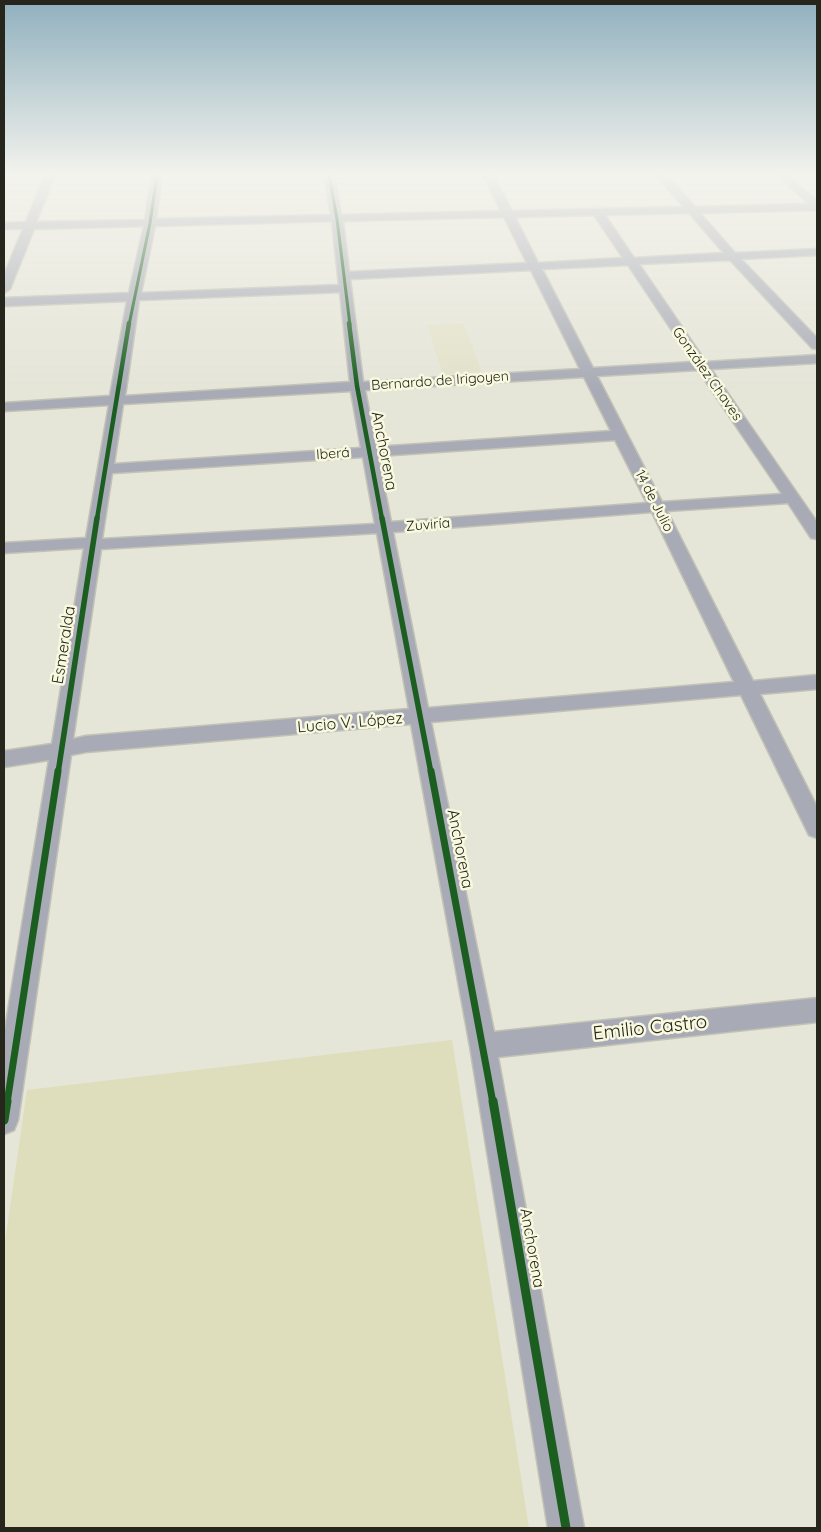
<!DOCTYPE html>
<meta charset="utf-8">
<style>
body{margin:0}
#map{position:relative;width:821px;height:1532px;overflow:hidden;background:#e5e5d8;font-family:Quicksand,sans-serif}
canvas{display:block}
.frame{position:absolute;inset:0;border:5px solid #26261c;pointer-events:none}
</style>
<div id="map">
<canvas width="821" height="1532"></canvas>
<div class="frame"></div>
</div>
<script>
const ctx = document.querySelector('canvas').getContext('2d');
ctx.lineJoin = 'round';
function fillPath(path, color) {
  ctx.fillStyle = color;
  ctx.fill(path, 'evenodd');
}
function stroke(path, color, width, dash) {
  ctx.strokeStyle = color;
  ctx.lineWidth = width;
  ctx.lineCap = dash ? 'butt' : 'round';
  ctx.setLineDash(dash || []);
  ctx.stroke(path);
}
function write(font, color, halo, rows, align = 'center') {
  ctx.font = font + ' Quicksand,sans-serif';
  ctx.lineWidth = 5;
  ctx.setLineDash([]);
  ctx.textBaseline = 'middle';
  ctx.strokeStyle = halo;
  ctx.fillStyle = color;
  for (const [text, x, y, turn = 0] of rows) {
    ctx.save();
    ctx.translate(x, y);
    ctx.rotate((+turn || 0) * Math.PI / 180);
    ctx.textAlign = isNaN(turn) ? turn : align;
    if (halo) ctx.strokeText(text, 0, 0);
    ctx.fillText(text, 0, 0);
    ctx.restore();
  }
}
const built = new Path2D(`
 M463,323L482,372L443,375L427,325Z`);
const green = new Path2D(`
 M452,1040L529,1528H4V1249L27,1090Z`);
const street = new Path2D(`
 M45,175H55L36,222L145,220L152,175H162L156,219L331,215L324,175H334L341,215L501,211L483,175H493L512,211L684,207L656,175H666L695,207L809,204L777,175H787L817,201V210L700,213L735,253L817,249V255L741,259L817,338V349L812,348L730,260L639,264L706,362L817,355V363L711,369L817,522V539L811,538L788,503L667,511L753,681L817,675V689L760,694L817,807V838L809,835L741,695L431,722L494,1032L817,998V1022L498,1057L584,1528H548L470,1046L411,724L86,752L71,755L18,1120L14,1130L4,1134V1036L49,760L4,767V751L52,744L84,548L4,553V543L86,538L109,405L4,411V403L110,396L127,301L4,306V298L129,293L144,226L34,229L10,289L4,293V275L23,229H4V223L26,222ZM689,213L724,253L634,258L605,215ZM594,215L623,258L538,263L515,217ZM504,217L527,263L349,272L343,221ZM332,221L339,285L141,293L155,226ZM628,265L693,362L593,368L542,269ZM531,270L580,369L363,382L350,279ZM340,292L350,382L125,396L139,300ZM698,370L782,494L662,502L597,376ZM584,377L611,431L376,447L365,390ZM351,391L361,448L114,464L123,404ZM615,440L647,503L391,522L378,456ZM363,457L375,524L102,539L112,473ZM652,512L734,682L428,708L393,532ZM377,533L409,709L86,736L73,739L101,549Z`);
const cyclewayFar4 = new Path2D(`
 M329,175L337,219L350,325
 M129,325L150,223L157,175`);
const cyclewayFar3 = new Path2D(`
 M349,323L357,386L382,519
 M97,519L129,323`);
const cyclewayFar2 = new Path2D(`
 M382,518L431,773
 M58,773L97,518`);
const cyclewayFar1 = new Path2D(`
 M431,771L493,1103
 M7,1103L58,771`);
const cycleway = new Path2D(`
 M493,1101L566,1528
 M4,1120L7,1101`);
const farStreetnames = [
 ["González Chaves",707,374,55],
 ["Bernardo de Irigoyen",440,381,-4],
 ["Iberá",333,454,-4],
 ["14 de Julio",654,501,63],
 ["Zuviría",428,525,-5]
];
const streetNames = [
 ["Anchorena",384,451,79],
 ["Esmeralda",64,645,-81],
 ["Lucio V. López",350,723,-5],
 ["Anchorena",460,849,79],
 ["Anchorena",532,1248,80]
];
const nearStreetnames = [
 ["Emilio Castro",650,1028,-6]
];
fillPath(built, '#e2e2ca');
fillPath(green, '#dedebc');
stroke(street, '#c2c2b7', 3);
fillPath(street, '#a8abb5');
stroke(cyclewayFar4, '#1b5e20', 3);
stroke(cyclewayFar3, '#1b5e20', 4.5);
stroke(cyclewayFar2, '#1b5e20', 5.5);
stroke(cyclewayFar1, '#1b5e20', 7);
stroke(cycleway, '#1b5e20', 9);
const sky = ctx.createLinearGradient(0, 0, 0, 389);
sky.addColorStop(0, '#90b0be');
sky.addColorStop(0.45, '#f3f3ed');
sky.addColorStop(1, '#f3f3ed00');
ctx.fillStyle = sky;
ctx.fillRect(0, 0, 821, 389);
write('14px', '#26261c', '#f9f9df', farStreetnames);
write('16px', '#26261c', '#f9f9df', streetNames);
write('19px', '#26261c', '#f9f9df', nearStreetnames);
</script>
